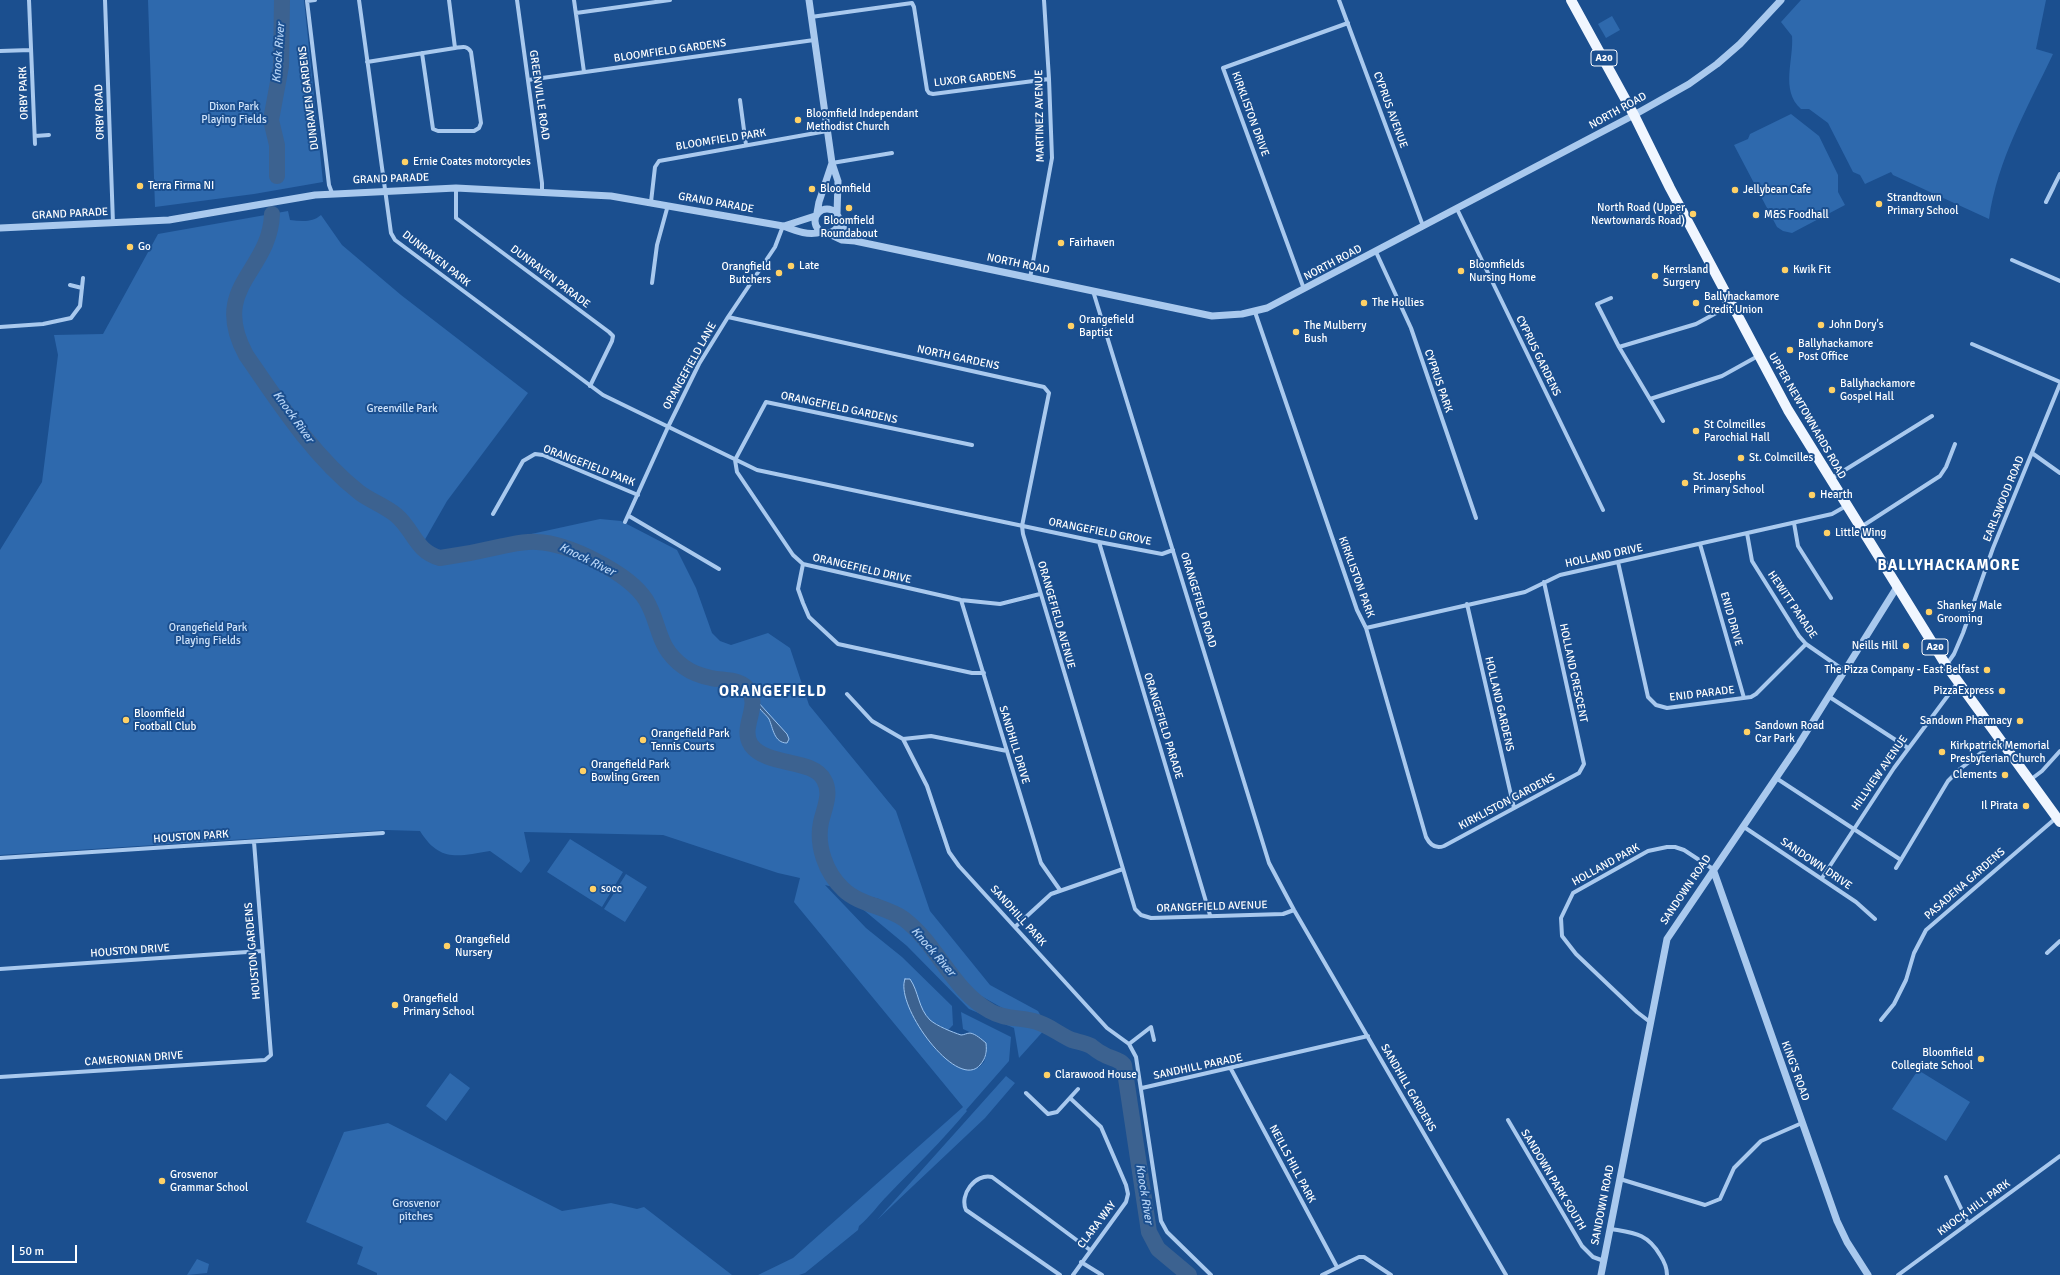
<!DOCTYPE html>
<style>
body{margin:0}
#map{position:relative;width:2060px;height:1275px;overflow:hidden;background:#1b4f8f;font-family:Signika,sans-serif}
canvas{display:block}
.scale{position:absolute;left:12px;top:1245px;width:65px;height:18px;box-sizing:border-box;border:2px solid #fff;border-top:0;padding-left:5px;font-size:12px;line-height:14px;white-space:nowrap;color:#fff;-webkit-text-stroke:3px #1b4f8f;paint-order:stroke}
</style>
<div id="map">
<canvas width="2060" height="1275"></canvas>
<div class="scale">50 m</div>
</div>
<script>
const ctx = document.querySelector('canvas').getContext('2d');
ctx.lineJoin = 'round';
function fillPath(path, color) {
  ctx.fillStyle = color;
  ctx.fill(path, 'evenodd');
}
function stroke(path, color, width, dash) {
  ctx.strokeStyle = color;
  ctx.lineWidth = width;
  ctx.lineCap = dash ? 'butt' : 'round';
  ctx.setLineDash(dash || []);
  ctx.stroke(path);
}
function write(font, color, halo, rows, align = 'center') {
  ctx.font = font + ' Signika,sans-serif';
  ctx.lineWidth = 4;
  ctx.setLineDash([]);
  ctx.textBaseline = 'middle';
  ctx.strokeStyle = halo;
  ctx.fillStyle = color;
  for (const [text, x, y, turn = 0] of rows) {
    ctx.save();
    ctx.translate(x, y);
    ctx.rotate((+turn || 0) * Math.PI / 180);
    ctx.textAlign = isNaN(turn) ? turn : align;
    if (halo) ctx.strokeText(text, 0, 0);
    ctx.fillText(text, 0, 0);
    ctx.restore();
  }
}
const green = new Path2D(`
 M148,0H304L323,182L254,194L155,207Z
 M1801,0H2046L2036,49L2053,54C2028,107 1997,160 1989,219L1893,175L1891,172L1865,184L1860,175L1853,172L1828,123L1809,109H1801C1780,90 1794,60 1792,36L1781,22Z
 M1612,16L1620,30L1606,38L1598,24Z
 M1791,114L1819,136L1838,175V192L1845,205L1792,233L1783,231L1777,227L1734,145L1748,139L1750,134Z
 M288,211L290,220C301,221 312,223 321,215L342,245L401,295L528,393L447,501L423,543L430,551L444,553L600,519L621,521L677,550L696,588L712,633L720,641L731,645L768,633L790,648L809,705L896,811L930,911L990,985L1038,1011L1045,1023L1013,1014L974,992L905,915L879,899L825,885L866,928L902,957L952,1006L953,1025L948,1030L931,1021L924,1013L905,979L934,1048L957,1066L978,1068L984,1062L987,1053L978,1036L963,1029L961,1012L1011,1037L1009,1061L966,1110L967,1111C942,1141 915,1167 888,1195C878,1205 870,1217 859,1226L858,1230L805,1273L799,1275H758L793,1258L963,1107L794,902L800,878L778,873L663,835L524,832L530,861L521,873L490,851C458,856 440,863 420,831L386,830L0,855V550L42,482L58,355L54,335L103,334L158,234Z
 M570,839L623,872L602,907L547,872Z
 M626,874L647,887L625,922L604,909Z
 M854,902C885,911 909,925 930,950C945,968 960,996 980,1008C1000,1021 1023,1024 1047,1027L1019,1058L1014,1028L969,1009L907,946Z
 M1918,1070L1970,1102L1946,1141L1892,1109Z
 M450,1073L470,1088L446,1121L426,1106Z
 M1006,1076L1015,1083L985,1118L877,1220Z
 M388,1123L562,1211L611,1203L637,1209L644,1207L732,1275H377V1273L357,1264L363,1247L306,1222L344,1132Z
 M197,1259L209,1264L207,1273L187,1275Z`);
const water = new Path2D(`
 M757,701L787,734L789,739L787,743C774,743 773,728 769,719C765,713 757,709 757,701Z
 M905,979H910C919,992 918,1008 930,1020C937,1026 952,1032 961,1035C964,1035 967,1033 970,1033C976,1034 981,1039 986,1043C987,1052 986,1058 980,1065C957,1092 894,1005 905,979Z`);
const river = new Path2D(`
 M277,176V145L271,120L281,66L282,0
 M272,214C270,273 209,286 246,355C279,403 313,456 360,493C371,501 385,506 396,515C414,530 415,551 440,558C461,555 482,551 503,546C514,544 525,541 537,542C568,543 629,573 646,600C661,625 656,647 684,667C691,672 701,676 711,678C724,681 742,678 750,692C759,709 740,728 751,745C767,767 813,758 824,780C832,793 824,809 821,822C816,846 826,873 843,889C859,905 886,906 904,919C938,945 952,990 990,1011C1005,1020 1022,1017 1037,1022C1050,1026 1060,1035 1072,1040C1079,1042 1085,1043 1091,1046C1095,1049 1098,1052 1103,1054C1110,1059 1118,1058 1124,1065L1149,1232L1158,1249L1189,1275`);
const minor = new Path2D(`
 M29,0L35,144
 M105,0L113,223
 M315,0L307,1L329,185L332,193
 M359,0L391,233L395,240L603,395L757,470L1099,542L1162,554L1173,550
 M517,0L542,183V192
 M574,0L584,72
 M1339,0L1423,226
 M576,13L670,0
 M811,17L912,3L914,7L927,90L929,93L933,94L1049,79
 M0,51L31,50
 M422,53L433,129L438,131H474L479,128L481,123L471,52C467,45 462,47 455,48
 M367,62L455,48L449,0
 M528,80L814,40
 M740,100L746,145
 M35,136L49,135
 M832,163L892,153
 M456,188V218L609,332L613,336L612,341L590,386
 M651,202L655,167L659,161L827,131
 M2046,202L2060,174
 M1457,209L1603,510
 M1376,252L1411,328L1476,518
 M2012,260L2060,281
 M1030,278L1052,158L1049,79L1044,0
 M652,283L657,245L668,205
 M70,285L82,288
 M1304,289L1223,68L1348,23
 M1093,291L1269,863L1294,910L1506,1275
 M1611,298L1597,304L1619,347L1663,421
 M1255,312L1357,610L1366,628L1426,837C1430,845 1436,849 1444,846L1579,773L1584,764L1544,582
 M728,317L1044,387L1049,393L1022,526L1023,534L1135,909L1141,915L1151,918L1283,914L1294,910
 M0,327L43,324L71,318L80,306L83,278
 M1972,344L2060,382
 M1619,347L1696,324L1731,305
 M1650,399L1722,376L1758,356
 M972,445L766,402L735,460L737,472L793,555L803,564L961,600L1000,604L1040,594
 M2032,453L2060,473
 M1832,478L1932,416
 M493,514L523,461L535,454L543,455L638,495
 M629,516L719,569
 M625,522L668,427L699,364L728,317L775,247L783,226
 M1794,523L1798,546L1831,598
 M1861,527L1940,476L1946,467L1955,444
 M1747,533L1752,561L1799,636L1806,644L1845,671
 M1099,542L1210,915
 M1700,544L1744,698
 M1618,562L1648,697L1656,705L1667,708L1751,697L1756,694L1806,644
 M803,564L798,589L803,603L809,617L838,644L972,673H984
 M961,600L1041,863L1060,890
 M1467,604L1514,808
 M1366,628L1525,592L1560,575L1832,514L1846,506
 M1947,664L1954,654L1963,633L1993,548L2060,384
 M847,694L872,721L903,739L927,786L949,852L959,866L1107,1028L1129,1044L1136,1057L1161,1221L1167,1232L1211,1275
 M1828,696L1908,748
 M903,739L931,736L1007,751
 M1776,778L1901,860
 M2030,780L2042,771L2060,751
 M1744,827L1856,902L1875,919
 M0,858L383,833
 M1896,868L1948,781L1960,769L1999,739
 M1822,878L1894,768L1958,682
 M1015,927L1051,894L1123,869
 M2047,953L2060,941
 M0,969L262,951
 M1881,1020L1894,1004L1906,980L1914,953L1926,930L2056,818
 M1650,1022L1637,1012L1576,954L1562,936L1561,918L1573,893L1648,851L1667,847H1675L1684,850L1713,869
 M1129,1044L1151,1027L1154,1040
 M1231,1069L1337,1267
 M0,1077L265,1060L271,1055L254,842
 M1142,1088L1368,1036
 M1026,1093L1048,1114L1057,1112L1078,1089
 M1070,1098L1101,1127L1126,1185L1128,1194L1126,1202L1073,1275
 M1508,1120L1582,1246L1593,1257L1604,1261
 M1946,1177L1968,1223
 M1620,1179L1705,1205L1720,1199L1734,1168L1761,1141L1802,1123
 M1611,1229C1634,1233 1647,1233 1660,1255C1664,1261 1667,1267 1667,1275
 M1081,1262L1102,1275
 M1060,1275L966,1210C959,1195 975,1173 992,1177L1090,1250
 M1322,1275L1359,1257H1364L1391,1275
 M1898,1275L2060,1156`);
const tertiary = new Path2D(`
 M809,0L832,163L838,181L837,214
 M815 221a12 12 0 1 1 24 0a12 12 0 1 1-24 0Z
 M817,213L819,202L832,163
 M839,223L855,241L1212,316L1242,314L1267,308L1634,115L1689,84L1717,64L1740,44L1781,0
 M784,226L815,216
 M0,228L169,220L315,195L456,188L611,196L783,226C796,231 808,236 822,232
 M827,233L842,240L855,241
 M1713,869L1837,1221L1847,1242L1868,1275
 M1601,1275L1667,939L1797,747L1897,587`);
const primary = new Path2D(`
 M1571,0L1634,115L1670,188L1788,410L1946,665L2060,822`);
const markers = [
 [798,120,4,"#ffd166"],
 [405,162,4,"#ffd166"],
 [140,186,4,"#ffd166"],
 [812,189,4,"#ffd166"],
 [1735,190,4,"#ffd166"],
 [1879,204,4,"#ffd166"],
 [849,208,4,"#ffd166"],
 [1693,214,4,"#ffd166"],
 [1756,215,4,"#ffd166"],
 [1061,243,4,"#ffd166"],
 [130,247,4,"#ffd166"],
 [791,266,4,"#ffd166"],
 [1785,270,4,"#ffd166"],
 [1461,271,4,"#ffd166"],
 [779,273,4,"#ffd166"],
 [1655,276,4,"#ffd166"],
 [1364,303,4,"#ffd166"],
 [1696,303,4,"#ffd166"],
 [1821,325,4,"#ffd166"],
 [1071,326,4,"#ffd166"],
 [1296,332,4,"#ffd166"],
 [1790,350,4,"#ffd166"],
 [1832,390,4,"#ffd166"],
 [1696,431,4,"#ffd166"],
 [1741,458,4,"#ffd166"],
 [1685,483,4,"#ffd166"],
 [1812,495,4,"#ffd166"],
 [1827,533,4,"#ffd166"],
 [1929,612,4,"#ffd166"],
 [1906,646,4,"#ffd166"],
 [1987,670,4,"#ffd166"],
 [2002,691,4,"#ffd166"],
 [126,720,4,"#ffd166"],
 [2020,721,4,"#ffd166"],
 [1747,732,4,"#ffd166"],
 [643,740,4,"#ffd166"],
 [1942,752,4,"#ffd166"],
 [583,771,4,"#ffd166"],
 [2005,775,4,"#ffd166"],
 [2026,806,4,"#ffd166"],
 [593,889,4,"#ffd166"],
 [447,946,4,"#ffd166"],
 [395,1005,4,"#ffd166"],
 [1981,1059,4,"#ffd166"],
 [1047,1075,4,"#ffd166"],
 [162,1181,4,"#ffd166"]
];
const shields = [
 [1604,58,26],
 [1935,647,26]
];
const shieldNames = [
 ["A20",1604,58],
 ["A20",1935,647]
];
const streetNames = [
 ["BLOOMFIELD GARDENS",670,51,-8],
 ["LUXOR GARDENS",975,79,-6],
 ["ORBY PARK",24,93,-92],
 ["GREENVILLE ROAD",539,95,82],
 ["DUNRAVEN GARDENS",309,98,-97],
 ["CYPRUS AVENUE",1390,110,70],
 ["NORTH ROAD",1618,111,-29],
 ["ORBY ROAD",100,112,-92],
 ["KIRKLISTON DRIVE",1250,114,70],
 ["MARTINEZ AVENUE",1040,116,-91],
 ["BLOOMFIELD PARK",721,140,-9],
 ["GRAND PARADE",391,179,-2],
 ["GRAND PARADE",716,203,10],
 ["GRAND PARADE",70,214,-3],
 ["DUNRAVEN PARK",436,259,38],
 ["NORTH ROAD",1333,263,-28],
 ["NORTH ROAD",1018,264,12],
 ["DUNRAVEN PARADE",550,277,37],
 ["CYPRUS GARDENS",1538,356,64],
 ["NORTH GARDENS",958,358,12],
 ["ORANGEFIELD LANE",690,366,-61],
 ["CYPRUS PARK",1438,381,71],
 ["ORANGEFIELD GARDENS",839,408,12],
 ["UPPER NEWTOWNARDS ROAD",1807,416,60],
 ["ORANGEFIELD PARK",589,466,21],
 ["EARLSWOOD ROAD",2004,499,-68],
 ["ORANGEFIELD GROVE",1100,532,11],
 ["HOLLAND DRIVE",1604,556,-12],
 ["ORANGEFIELD DRIVE",862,569,13],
 ["KIRKLISTON PARK",1356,577,70],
 ["ORANGEFIELD ROAD",1198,600,73],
 ["HEWITT PARADE",1792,605,56],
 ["ORANGEFIELD AVENUE",1056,615,74],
 ["ENID DRIVE",1731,619,74],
 ["HOLLAND CRESCENT",1573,673,78],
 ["ENID PARADE",1702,694,-7],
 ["HOLLAND GARDENS",1499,704,77],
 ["ORANGEFIELD PARADE",1163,726,73],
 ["SANDHILL DRIVE",1014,745,73],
 ["HILLVIEW AVENUE",1880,773,-55],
 ["KIRKLISTON GARDENS",1507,802,-28],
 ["HOUSTON PARK",191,837,-4],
 ["SANDOWN DRIVE",1816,864,34],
 ["HOLLAND PARK",1606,865,-29],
 ["PASADENA GARDENS",1965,884,-41],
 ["SANDOWN ROAD",1686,890,-56],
 ["ORANGEFIELD AVENUE",1212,907,-2],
 ["SANDHILL PARK",1018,916,48],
 ["HOUSTON DRIVE",130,951,-4],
 ["HOUSTON GARDENS",253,951,-95],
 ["CAMERONIAN DRIVE",134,1059,-4],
 ["SANDHILL PARADE",1198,1067,-12],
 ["KING'S ROAD",1795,1071,70],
 ["SANDHILL GARDENS",1408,1088,60],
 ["NEILLS HILL PARK",1292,1164,62],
 ["SANDOWN PARK SOUTH",1553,1180,59],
 ["SANDOWN ROAD",1603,1205,-79],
 ["KNOCK HILL PARK",1974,1208,-36],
 ["CLARA WAY",1097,1225,-53]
];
const parkNames = [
 ["Dixon Park",234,107],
 ["Playing Fields",234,120],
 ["Greenville Park",402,409],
 ["Orangefield Park",208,628],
 ["Playing Fields",208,641],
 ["Grosvenor",416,1204],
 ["pitches",416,1217]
];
const poiNames = [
 ["Bloomfield Independant",806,114],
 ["Methodist Church",806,127],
 ["Ernie Coates motorcycles",413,162],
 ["Terra Firma NI",148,186],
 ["Bloomfield",820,189],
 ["Jellybean Cafe",1743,190],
 ["Strandtown",1887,198],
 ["Primary School",1887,211],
 ["North Road (Upper",1685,208,"right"],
 ["Newtownards Road)",1685,221,"right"],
 ["M&S Foodhall",1764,215],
 ["Bloomfield",849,221,"center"],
 ["Roundabout",849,234,"center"],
 ["Fairhaven",1069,243],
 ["Go",138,247],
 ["Bloomfields",1469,265],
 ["Nursing Home",1469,278],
 ["Late",799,266],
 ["Orangfield",771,267,"right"],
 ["Butchers",771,280,"right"],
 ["Kerrsland",1663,270],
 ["Surgery",1663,283],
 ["Kwik Fit",1793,270],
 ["Ballyhackamore",1704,297],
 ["Credit Union",1704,310],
 ["The Hollies",1372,303],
 ["Orangefield",1079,320],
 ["Baptist",1079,333],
 ["John Dory's",1829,325],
 ["The Mulberry",1304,326],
 ["Bush",1304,339],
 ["Ballyhackamore",1798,344],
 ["Post Office",1798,357],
 ["Ballyhackamore",1840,384],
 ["Gospel Hall",1840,397],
 ["St Colmcilles",1704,425],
 ["Parochial Hall",1704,438],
 ["St. Colmcilles",1749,458],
 ["St. Josephs",1693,477],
 ["Primary School",1693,490],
 ["Hearth",1820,495],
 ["Little Wing",1835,533],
 ["Shankey Male",1937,606],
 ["Grooming",1937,619],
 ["Neills Hill",1898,646,"right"],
 ["The Pizza Company - East Belfast",1979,670,"right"],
 ["PizzaExpress",1994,691,"right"],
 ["Bloomfield",134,714],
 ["Football Club",134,727],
 ["Sandown Pharmacy",2012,721,"right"],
 ["Sandown Road",1755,726],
 ["Car Park",1755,739],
 ["Orangefield Park",651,734],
 ["Tennis Courts",651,747],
 ["Kirkpatrick Memorial",1950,746],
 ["Presbyterian Church",1950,759],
 ["Orangefield Park",591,765],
 ["Bowling Green",591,778],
 ["Clements",1997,775,"right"],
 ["Il Pirata",2018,806,"right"],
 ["socc",601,889],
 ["Orangefield",455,940],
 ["Nursery",455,953],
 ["Orangefield",403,999],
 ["Primary School",403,1012],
 ["Bloomfield",1973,1053,"right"],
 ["Collegiate School",1973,1066,"right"],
 ["Clarawood House",1055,1075],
 ["Grosvenor",170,1175],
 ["Grammar School",170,1188]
];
const waterNames = [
 ["Knock River",279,53,-86],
 ["Knock River",293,417,54],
 ["Knock River",587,560,26],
 ["Knock River",933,952,49],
 ["Knock River",1144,1194,81]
];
const districtNames = [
 ["BALLYHACKAMORE",1949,566],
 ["ORANGEFIELD",773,692]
];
fillPath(green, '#2e69ad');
fillPath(water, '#3c6290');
stroke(water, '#9cc4f0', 1);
stroke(river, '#3c6290', 16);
stroke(minor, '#a9c9ee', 4);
stroke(tertiary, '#a9c9ee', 7);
stroke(primary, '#f0f6ff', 10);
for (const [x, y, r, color] of markers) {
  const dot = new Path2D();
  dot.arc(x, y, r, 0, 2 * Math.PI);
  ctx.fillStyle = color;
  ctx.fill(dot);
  stroke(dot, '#1b4f8f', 1.5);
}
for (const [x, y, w] of shields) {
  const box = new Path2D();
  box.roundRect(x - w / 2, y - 8, w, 16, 3);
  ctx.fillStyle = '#1b4f8f';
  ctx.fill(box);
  stroke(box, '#fff', 1);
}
write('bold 10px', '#fff', null, shieldNames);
write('11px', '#fff', '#1b4f8f', streetNames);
write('11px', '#cfe3fa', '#1b4f8f', parkNames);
write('11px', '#fff', '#1b4f8f', poiNames, 'left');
write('italic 12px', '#b5d3f5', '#1b4f8f', waterNames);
ctx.letterSpacing = '1px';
write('bold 15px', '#fff', '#1b4f8f', districtNames);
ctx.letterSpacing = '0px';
</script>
